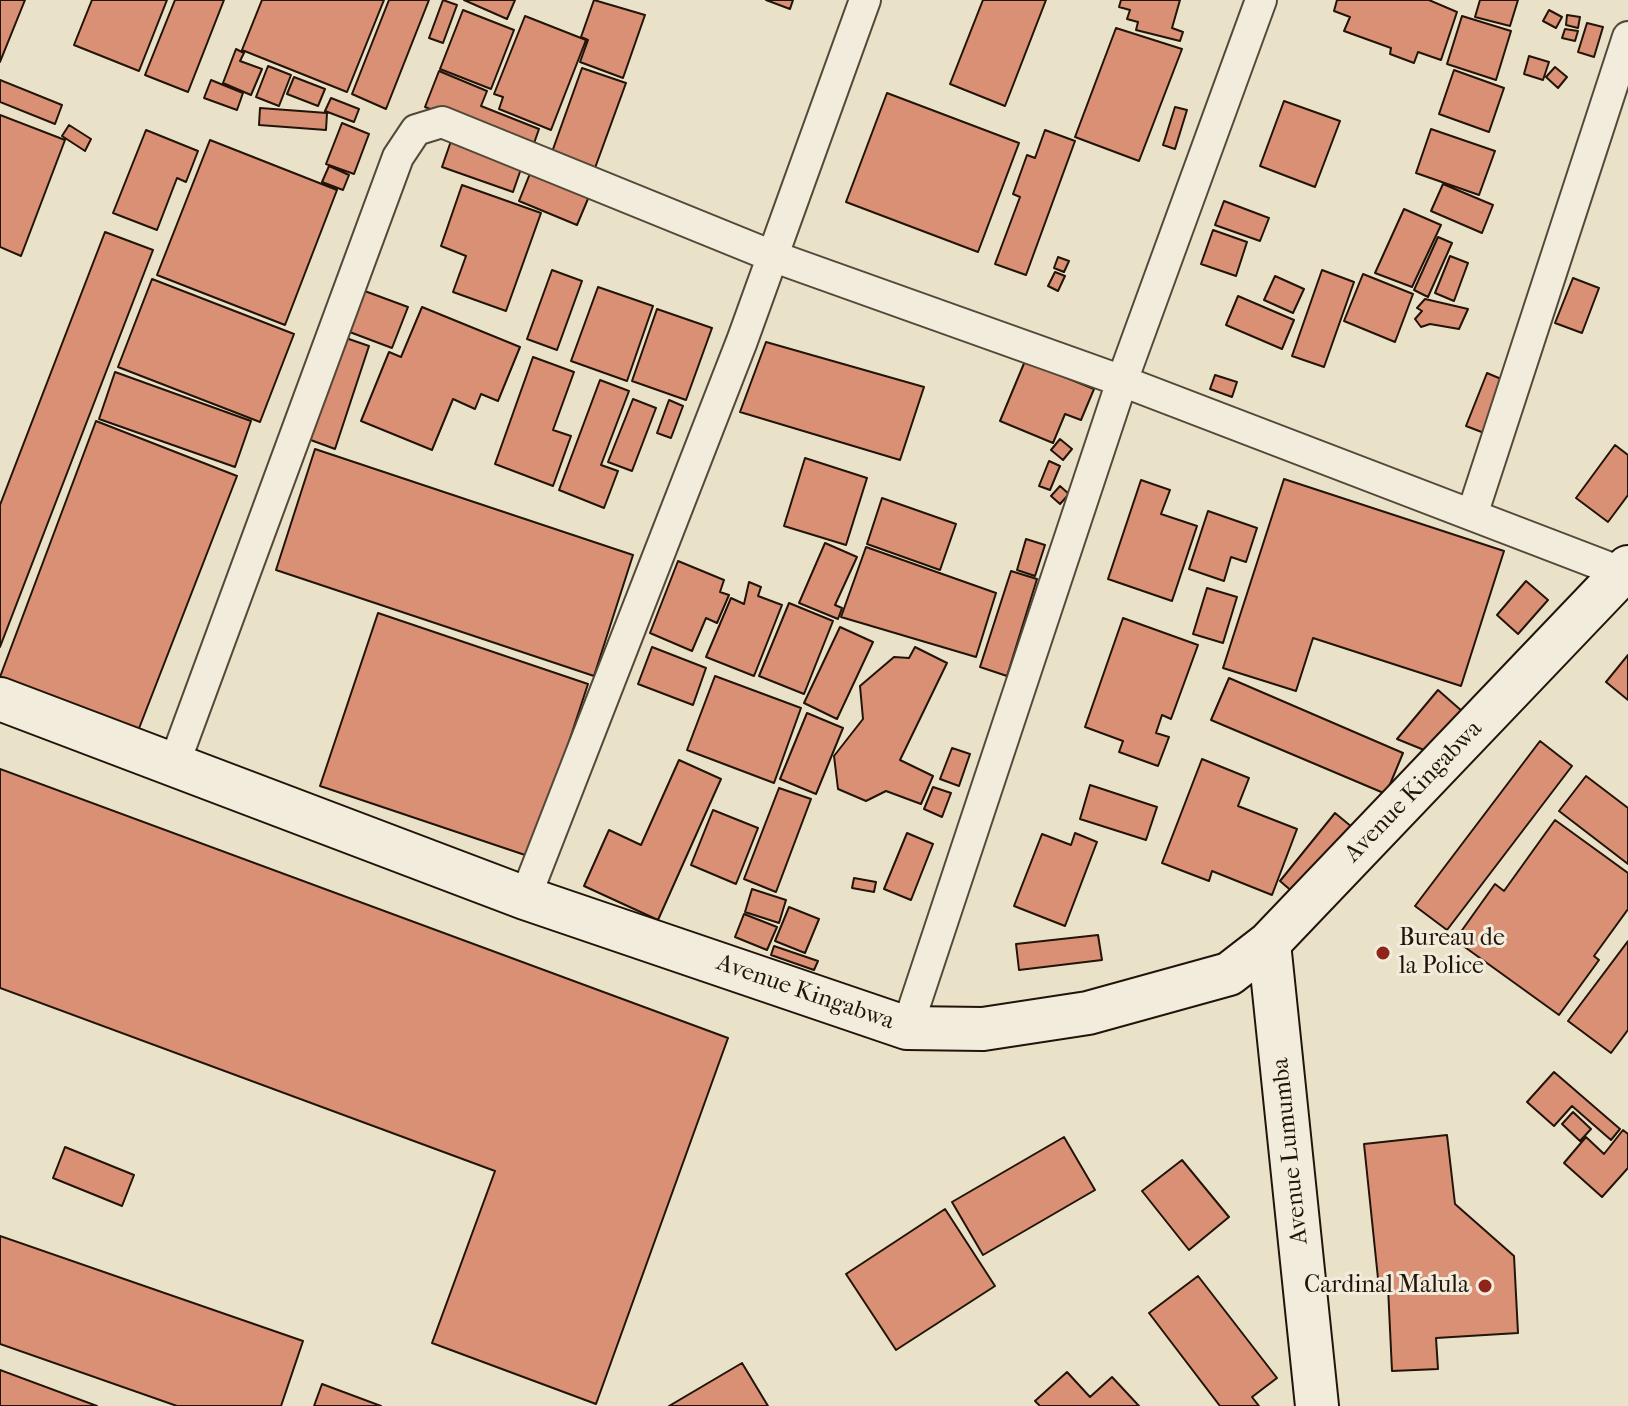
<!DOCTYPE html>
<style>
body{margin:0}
canvas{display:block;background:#eae2c8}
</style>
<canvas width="1628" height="1406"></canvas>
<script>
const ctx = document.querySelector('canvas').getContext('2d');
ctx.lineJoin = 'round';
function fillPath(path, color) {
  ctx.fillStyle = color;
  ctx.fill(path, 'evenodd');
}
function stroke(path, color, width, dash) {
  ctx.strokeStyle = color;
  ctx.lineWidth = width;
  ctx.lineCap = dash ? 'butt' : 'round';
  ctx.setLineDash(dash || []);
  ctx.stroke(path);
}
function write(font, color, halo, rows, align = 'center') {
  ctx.font = font + ' "IM FELL French Canon",serif';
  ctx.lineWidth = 6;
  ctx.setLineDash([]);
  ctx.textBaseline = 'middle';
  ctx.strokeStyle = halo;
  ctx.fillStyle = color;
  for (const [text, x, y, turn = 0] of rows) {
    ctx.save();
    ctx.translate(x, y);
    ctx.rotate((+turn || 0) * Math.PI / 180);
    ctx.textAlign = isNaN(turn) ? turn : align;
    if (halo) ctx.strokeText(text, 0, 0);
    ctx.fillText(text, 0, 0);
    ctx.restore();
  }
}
const building = new Path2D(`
 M0,0H25L0,62Z
 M92,0H167L139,71L74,45Z
 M175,0H224L188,92L145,75Z
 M262,0H384L347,92L242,50Z
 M389,0H429L386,109L352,94Z
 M443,0L457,5L443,43L429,38Z
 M464,0H515L507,19Z
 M594,0L645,15L623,78L580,62L588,40L581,37Z
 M766,0H793L790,9Z
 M983,0H1046L1005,106L950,84Z
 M1121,0H1180L1172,28L1183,32L1180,41L1136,30L1138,22L1127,19L1130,10L1119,7Z
 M1337,0H1429L1457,12L1441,60L1418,52L1414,63L1390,54L1391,48L1344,31L1350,17L1334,11Z
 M1480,0H1518L1510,26L1475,17Z
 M463,10L514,30L491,89L440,69Z
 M1549,10L1562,17L1556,28L1543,21Z
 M1567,15L1580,17L1578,28L1566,25Z
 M525,16L586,40L551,130L499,109L503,97L494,94Z
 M1462,16L1511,31L1496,80L1447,64Z
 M1587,23L1603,27L1594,57L1578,52Z
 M1116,28L1182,49L1139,161L1075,137Z
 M1565,29L1578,31L1575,41L1562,38Z
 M236,49L244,53L240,61L262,69L251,95L223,83Z
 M1529,56L1549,62L1543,80L1524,74Z
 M268,66L291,75L279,106L256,97Z
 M1555,67L1567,77L1558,88L1546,77Z
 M582,68L626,83L595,168L552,152Z
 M1454,70L1504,88L1489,132L1439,114Z
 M439,71L487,91L481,106L539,129L532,149L425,107Z
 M294,77L325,89L318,106L287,94Z
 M0,80L62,105L55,124L0,102Z
 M211,80L243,93L237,110L204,98Z
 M887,93L1019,143L978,252L846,202Z
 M331,98L359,109L354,122L325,111Z
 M1284,101L1340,121L1315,187L1260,166Z
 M1175,107L1187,110L1175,149L1163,145Z
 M260,108L327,113L326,130L259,125Z
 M0,115L65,140L21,256L0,247Z
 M342,123L369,134L354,174L326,164Z
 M69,125L91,139L85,151L62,136Z
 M1431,129L1495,151L1479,195L1416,173Z
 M146,130L198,151L186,182L177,178L157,230L113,213Z
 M1045,130L1075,141L1026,275L995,264L1020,197L1013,194L1027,155L1035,158Z
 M210,140L337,190L285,325L157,275Z
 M451,141L522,166L513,192L442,167Z
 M329,166L349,175L343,190L322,182Z
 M531,171L590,194L577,225L519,201Z
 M1443,184L1493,205L1482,233L1431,211Z
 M462,185L541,213L506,311L453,292L466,256L441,246Z
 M1224,201L1269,218L1260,241L1215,225Z
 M1404,209L1441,225L1412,287L1375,273Z
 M1213,230L1247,242L1236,276L1201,264Z
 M105,232L153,250L0,647V505Z
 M1438,237L1452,243L1428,297L1414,290Z
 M1450,256L1468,263L1454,301L1435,293Z
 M1058,257L1069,261L1064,272L1054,268Z
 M552,270L582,281L557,350L527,339Z
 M1322,270L1354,282L1324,367L1292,356Z
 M1055,272L1065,276L1058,291L1048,286Z
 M1363,274L1413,294L1395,342L1344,321Z
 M1275,276L1304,289L1293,313L1264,300Z
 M1573,278L1599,288L1582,333L1555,323Z
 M152,279L294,334L260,422L118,367Z
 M598,287L653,306L627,381L571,361Z
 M362,290L408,307L392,348L347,331Z
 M1238,296L1294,320L1282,349L1226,325Z
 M1425,299L1468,309L1459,329L1430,324L1421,327L1415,319L1422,311L1417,308Z
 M422,307L520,347L498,401L481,394L475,409L453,399L432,450L361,421L389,352L401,357Z
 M657,309L712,328L686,400L632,381Z
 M343,337L369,346L335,449L308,439Z
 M766,342L924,387L900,460L740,412Z
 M533,357L574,372L553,430L571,436L553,486L495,464Z
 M1025,361L1094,389L1081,420L1065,414L1053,443L1000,421Z
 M115,372L251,421L235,467L99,419Z
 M1487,373L1513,384L1492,436L1466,426Z
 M1215,375L1237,382L1232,397L1210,389Z
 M600,380L629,391L601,465L618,471L604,508L559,490Z
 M633,399L656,408L632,471L608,462Z
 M669,400L683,406L671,438L657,433Z
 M96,421L237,476L138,731L0,677Z
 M1060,439L1072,449L1063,460L1051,450Z
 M1615,445L1628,455V495L1608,522L1576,498Z
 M315,449L633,555L594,676L276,570Z
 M805,458L867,478L846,545L784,526Z
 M1049,461L1060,466L1050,490L1039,486Z
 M1284,479L1504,551L1461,686L1313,638L1296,691L1223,668Z
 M1141,480L1170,490L1161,514L1197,526L1172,601L1108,579Z
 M1060,486L1069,494L1060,504L1051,496Z
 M882,498L956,524L940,570L867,544Z
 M1208,511L1257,528L1246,562L1231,557L1224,581L1189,569Z
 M1026,539L1045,545L1035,576L1017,570Z
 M825,543L857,557L835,605L842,608L838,619L799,603Z
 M866,547L996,593L976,657L841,617Z
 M678,561L724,580L720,592L729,595L717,623L706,618L692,651L650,633Z
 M1011,571L1037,579L1007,676L980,667Z
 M1526,581L1548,600L1518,634L1497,615Z
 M749,582L761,587L758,596L782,605L754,676L706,657L731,598L744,604Z
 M1207,588L1237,597L1223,643L1193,634Z
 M789,603L833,621L804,694L759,676Z
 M378,613L588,684L531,857L320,786Z
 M1123,618L1198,645L1171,719L1162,715L1156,733L1169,737L1158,766L1119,752L1123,741L1085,727Z
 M840,627L873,642L837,719L804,703Z
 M652,647L706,668L693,705L638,684Z
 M915,647L947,663L900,760L933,776L921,804L886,791L866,801L838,789L834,756L863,719L860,686L894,657L909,658Z
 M1628,655V700L1606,682Z
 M715,676L801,708L774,783L687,750Z
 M1229,678L1403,753L1386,794L1211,720Z
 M1438,690L1463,712L1429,752L1397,739Z
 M807,713L843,728L816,794L780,779Z
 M1540,741L1572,766L1447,930L1415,906Z
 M952,748L970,754L959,786L940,779Z
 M1202,759L1249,778L1238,806L1297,829L1272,895L1212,871L1209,881L1162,863Z
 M679,760L721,779L658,920L584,886L609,830L641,845Z
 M0,769L728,1038L596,1404L432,1343L495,1171L0,988Z
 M1586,776L1628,808V864L1559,811Z
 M1090,785L1157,807L1146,840L1080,819Z
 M933,787L951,793L942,817L924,809Z
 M779,788L811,799L776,892L744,879Z
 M713,810L758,828L736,884L691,865Z
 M1335,813L1358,832L1302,900L1280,881Z
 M1555,820L1628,873V909L1594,956L1599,960L1559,1015L1455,940L1495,884L1504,891Z
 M907,833L933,844L911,900L884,889Z
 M1075,833L1097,842L1065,926L1014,906L1042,834L1071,845Z
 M854,878L876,882L874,892L852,888Z
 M752,889L786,900L779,923L745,912Z
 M789,907L819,919L805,953L775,941Z
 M744,914L777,927L767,950L735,937Z
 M1098,935L1102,960L1019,970L1016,944Z
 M1628,941V1030L1611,1053L1568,1021Z
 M774,946L818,961L814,970L771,955Z
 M1554,1072L1620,1129L1611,1140L1572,1106L1554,1126L1527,1102Z
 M1573,1112L1591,1129L1580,1141L1562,1124Z
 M1623,1130L1628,1134V1168L1602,1197L1564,1163L1586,1137L1604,1154Z
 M1447,1135L1455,1204L1514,1256L1518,1333L1436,1338L1438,1369L1392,1371L1388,1287L1379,1288L1364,1144Z
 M1064,1137L1095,1190L983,1255L952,1202Z
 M65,1147L134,1175L122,1206L53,1178Z
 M1182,1160L1229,1217L1189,1250L1142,1191Z
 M945,1209L995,1286L896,1350L846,1274Z
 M0,1236L303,1341L281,1406H177L0,1344Z
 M1198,1276L1277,1378L1252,1397L1259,1406H1220L1149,1313Z
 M742,1363L768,1406H669Z
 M0,1370L97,1406H0Z
 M1067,1372L1090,1397L1112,1377L1139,1406H1040L1035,1401Z
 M322,1384L381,1406H314Z`);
const street = new Path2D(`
 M1472,515L1628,37
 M173,767L398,157L416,130L442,122L772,256L1122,381L1623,573
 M525,898L742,341L865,0
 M907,1028L1122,381L1261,0`);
const secondary = new Path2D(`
 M0,699L525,898L907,1028L983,1029L1088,1013L1229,974L1269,943L1628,567
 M1269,943L1317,1406`);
const markers = [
 [1383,953,8,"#8f2418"],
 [1485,1286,8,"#8f2418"]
];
const streetNames = [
 ["Avenue Kingabwa",1414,792,-46],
 ["Avenue Kingabwa",805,993,19],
 ["Avenue Lumumba",1291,1151,-96]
];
const poiNames = [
 ["Bureau de",1399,939],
 ["la Police",1399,967],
 ["Cardinal Malula",1469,1286,"right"]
];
fillPath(building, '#da9075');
stroke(building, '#221409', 2);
stroke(street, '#544839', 34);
stroke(secondary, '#221409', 46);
stroke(street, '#f1ecdb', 30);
stroke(secondary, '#f1ecdb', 42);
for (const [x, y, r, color] of markers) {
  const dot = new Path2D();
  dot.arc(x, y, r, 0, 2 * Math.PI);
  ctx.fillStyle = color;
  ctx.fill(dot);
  stroke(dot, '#f1ecdb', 3);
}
write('24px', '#221409', '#f1ecdb', streetNames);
write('24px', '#221409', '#f1ecdb', poiNames, 'left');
</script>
